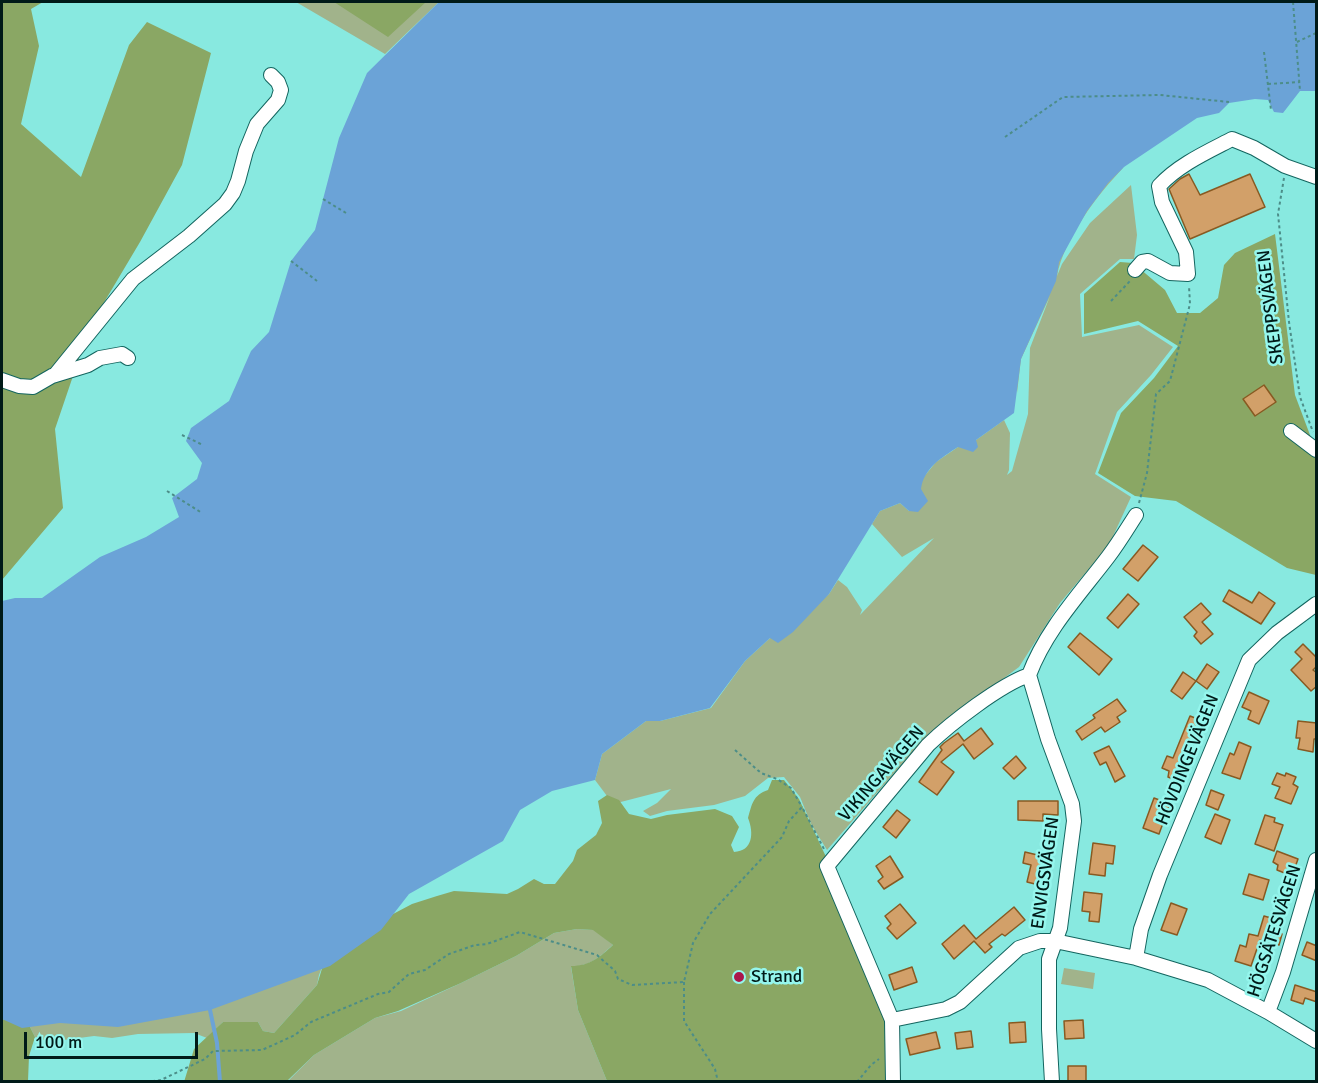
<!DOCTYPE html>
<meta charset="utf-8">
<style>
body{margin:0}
#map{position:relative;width:1318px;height:1083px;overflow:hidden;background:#88e9e0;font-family:Signika,sans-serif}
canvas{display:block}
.frame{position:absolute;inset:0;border:3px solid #001a18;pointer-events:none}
.scale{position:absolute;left:24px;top:1032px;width:174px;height:27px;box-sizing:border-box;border:3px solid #001a18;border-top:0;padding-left:8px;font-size:18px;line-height:21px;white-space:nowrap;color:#001a18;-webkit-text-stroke:4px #95f6ed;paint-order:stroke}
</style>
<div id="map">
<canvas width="1318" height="1083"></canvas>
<div class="frame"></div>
<div class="scale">100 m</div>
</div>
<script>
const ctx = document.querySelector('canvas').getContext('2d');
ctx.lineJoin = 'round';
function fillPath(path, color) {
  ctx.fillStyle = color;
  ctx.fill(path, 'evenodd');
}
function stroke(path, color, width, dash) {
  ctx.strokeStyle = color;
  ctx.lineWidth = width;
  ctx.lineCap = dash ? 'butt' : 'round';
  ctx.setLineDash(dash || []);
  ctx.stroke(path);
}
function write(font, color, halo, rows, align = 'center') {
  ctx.font = font + ' Signika,sans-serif';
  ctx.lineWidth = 5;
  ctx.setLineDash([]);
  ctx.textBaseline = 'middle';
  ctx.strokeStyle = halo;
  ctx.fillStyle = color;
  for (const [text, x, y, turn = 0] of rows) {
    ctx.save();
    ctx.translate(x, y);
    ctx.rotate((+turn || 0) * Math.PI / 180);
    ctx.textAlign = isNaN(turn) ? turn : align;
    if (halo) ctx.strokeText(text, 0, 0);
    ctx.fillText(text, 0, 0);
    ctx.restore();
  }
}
const green = new Path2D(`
 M296,2H439L385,54Z
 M1124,167C1098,194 1064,238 1057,276L1062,264L1090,223L1131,185L1137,235L1134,259H1120L1080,294L1082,337L1139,325L1173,347L1151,375L1117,412L1095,474L1131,497L1109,545L1060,603L1019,667L941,725L916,748L827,850L811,824L800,797L784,777L768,778L745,796L714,805L667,811L650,816L643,811L657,803L671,789L613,804L595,780L602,754L646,721H660L711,708L745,661L770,638L829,594L838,580L847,587L862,610L860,615L934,538L902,557L872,524L880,511L900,503L909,511L920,489L922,479L936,462L958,447L976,440L1004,420L1010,433L1009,470L1007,475L1012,471L1028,414L1030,348L1050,296L1021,359L1017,393L1014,247Z
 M343,913L319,975L317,985L274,1033L263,1031L258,1022H223L207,1038L194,1033L138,1034L112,1038L94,1036L49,1042L35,1037L28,1023Z
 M577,929L595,930L613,945C598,958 592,965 571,967L578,1010L607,1081L287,1082L314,1055L375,1018L401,1011L461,983L516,956L554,933Z
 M1064,968L1095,973L1093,989L1061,984Z`);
const forest = new Path2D(`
 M2,2H43L31,9L39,46L21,124L81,177L129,45L147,22L211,53L182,165L140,242L90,326L55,429L63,508L2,580Z
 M334,2H426L388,37Z
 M1275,234L1295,395L1316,451V575L1287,568L1176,501L1135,496L1098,473L1121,413L1154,378L1178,346L1138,321L1084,334V294L1120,262L1133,263L1165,290L1177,313H1200L1218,298L1224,265L1235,253Z
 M772,780H784L799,799L827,859L892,1024L890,1081H607L578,1010L571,966C590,966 600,957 613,945L593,930L577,929L554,933L516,956L461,983L398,1011L375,1018L314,1055L287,1081L184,1082L194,1049L223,1022H258L263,1031L274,1033L317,985L324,962L378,922L412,904L437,896L454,891L507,894L518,889L534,879L544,884H555L573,861L577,850L596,835L602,823L598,801L607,795L619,800L629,814L651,819L667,815L715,809L732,816L739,827L731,845L734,852C753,851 754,833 748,818C752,804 753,795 768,790Z
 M2,1019L28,1023L35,1037L29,1056L28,1081L2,1082Z`);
const water = new Path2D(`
 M439,2H1316V91H1300L1283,113L1274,112L1268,100L1255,99L1229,103L1219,113L1197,118L1124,167L1108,183L1087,211L1059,262L1056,281L1021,359L1014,413L976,440L978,447L973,452L958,447C941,458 924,468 921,489L928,501L918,512L909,511L900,503L880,511L829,594L793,632L778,643L770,638L745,661L710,708L660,721H646L602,754L595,780L552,791L520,810L503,841L409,894L381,930L330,966L210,1010L118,1027L60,1023L22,1028L2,1019V601L15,598H42L100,557L146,537L179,517L172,498L197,479L202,463L186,441L191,428L229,401L251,351L269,332L291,261L315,230L339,138L367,73Z`);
const stream = new Path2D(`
 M210,1010L217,1043L220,1082`);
const building = new Path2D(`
 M1189,174L1200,195L1250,174L1265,207L1190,239L1169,189L1180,179Z
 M1264,385L1276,402L1255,416L1243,399Z
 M1143,545L1158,557L1138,581L1123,569Z
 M1229,590L1252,603L1259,592L1275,603L1261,624L1223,601Z
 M1128,594L1139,604L1118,628L1107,618Z
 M1201,603L1211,614L1202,622L1213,634L1201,644L1194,636L1197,632L1184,617Z
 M1080,633L1112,659L1099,675L1068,647Z
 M1303,644L1317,658V666L1313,670L1317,673V686L1311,691L1291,670L1302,659L1295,652Z
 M1207,664L1219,672L1207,689L1196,681Z
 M1183,672L1196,681L1182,699L1171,691Z
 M1249,692L1269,701L1259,724L1248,719L1251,711L1242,707Z
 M1117,699L1126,711L1117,717L1120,722L1105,732L1101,727L1082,740L1076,731L1095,718L1093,715Z
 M1190,716L1203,721L1178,781L1168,777L1169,771L1162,768L1167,756L1173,758Z
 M1298,721L1317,723V739H1314L1313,752L1298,749L1300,738H1296Z
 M981,728L993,744L974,759L963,744L941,762L954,772L937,795L919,782L942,750L940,747L944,743L958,733L964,741Z
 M1239,742L1251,747L1240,779L1222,773L1230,753L1234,755Z
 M1109,746L1125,776L1115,782L1106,762L1100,765L1094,753Z
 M1016,756L1026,768L1014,779L1003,768Z
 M1277,773L1285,776L1286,773L1296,777L1293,784L1298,787L1291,804L1275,798L1280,787L1272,784Z
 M1211,790L1224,795L1218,810L1206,805Z
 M1154,798L1170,804L1159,834L1143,828Z
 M1018,801H1058V815L1043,814V821L1018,820Z
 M897,810L910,820L896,838L883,827Z
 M1215,814L1230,820L1221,844L1205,837Z
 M1265,815L1275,818L1274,822L1283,825L1274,851L1255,844Z
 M1093,843L1115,846L1113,864L1106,863L1105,876L1089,874Z
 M1277,851L1298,859L1292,876L1277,870L1278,865L1273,862Z
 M1025,852L1050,858L1043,886L1027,882L1031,865L1023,863Z
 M890,856L903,877L884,889L878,881L883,877L876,866Z
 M1249,874L1269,880L1263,900L1243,894Z
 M1084,892L1102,894L1099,922L1089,921L1090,912L1082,911Z
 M1171,903L1187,909L1177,935L1161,930Z
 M900,904L916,923L897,939L887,928L891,924L885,916Z
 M1014,907L1025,920L1005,936L1002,934L989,944L992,947L985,953L974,941L954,959L942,944L964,925L976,939Z
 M1264,916L1278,920L1274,932L1282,934L1279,945L1260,940L1251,966L1235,961L1240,945L1246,947L1249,934L1258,936Z
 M1307,942L1317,946V961L1302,955Z
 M912,967L917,982L894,990L889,975Z
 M1295,985L1317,992V1002L1305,998L1303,1004L1291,1000Z
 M1083,1020L1084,1038L1065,1039L1064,1021Z
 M1025,1022L1026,1042L1010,1043L1009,1023Z
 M971,1031L973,1047L957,1049L955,1033Z
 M936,1032L940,1048L910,1055L906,1039Z
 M1068,1066H1086V1082H1068Z`);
const path = new Path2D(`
 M1293,2L1300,91
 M1297,42L1316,33
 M1264,52L1271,110
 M1268,84L1300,82
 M1005,137L1063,97L1160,95L1229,102
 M1284,178L1278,214L1289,322L1300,397L1313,432
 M323,199L346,213
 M291,261L317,281
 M1111,301L1130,281
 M182,435L203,445
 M167,491L202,513
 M1139,503L1147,473L1156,394L1170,381L1190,304L1189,286
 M735,750L761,773L777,779L791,788L802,807
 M684,982V1021L715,1069L718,1082
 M146,1082L161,1080L205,1059L213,1051L262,1050L295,1035L311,1022L378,994L389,992L409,974L425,970L449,954L475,945L487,944L520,932L597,955L615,971L618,979L632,985L684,982L693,943L710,914L782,837L789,821L802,807L825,851
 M857,1082L871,1065L879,1059`);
const minor = new Path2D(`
 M1135,270L1142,262L1148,261L1170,273L1188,274L1186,252L1162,202L1159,186C1178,165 1207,152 1232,139L1254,148L1285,166L1316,177
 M55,375L133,279L189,236L225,204L233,193L238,181L246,151L257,124L278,100L281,90L278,82L271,75
 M2,380L19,386L33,387L52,376L88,365L100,358L122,354L128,358
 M1291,431L1316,450
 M1029,675L1048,739L1072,804L1074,821L1060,928L1049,959V1029L1052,1082
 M1136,958L1141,929L1160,875L1249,660L1277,633L1316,604
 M1268,1012L1283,972L1316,860
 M892,1020L946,1009L960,1002L1019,948L1040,941H1055L1136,958L1208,980L1268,1012L1316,1041
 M893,1082L892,1020L827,866L928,745C951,723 1000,685 1029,675C1046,630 1079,595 1108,557C1118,544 1127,529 1136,515`);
const markers = [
 [739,977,6,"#aa174b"]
];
const streetNames = [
 ["SKEPPSVÄGEN",1271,307,-97],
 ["HÖVDINGEVÄGEN",1188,760,-68],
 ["VIKINGAVÄGEN",882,774,-49],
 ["ENVIGSVÄGEN",1046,873,-82],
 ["HÖGSÄTESVÄGEN",1275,931,-72]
];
const poiNames = [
 ["Strand",751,977]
];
fillPath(green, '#a1b38b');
fillPath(forest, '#8aa764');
fillPath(water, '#6ba3d7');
stroke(stream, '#6ba3d7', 4);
fillPath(building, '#d2a069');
stroke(building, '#885a22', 1.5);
stroke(minor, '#13655f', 16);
stroke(path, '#4c8d88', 2, [3, 3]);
stroke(minor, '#fff', 14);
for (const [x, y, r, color] of markers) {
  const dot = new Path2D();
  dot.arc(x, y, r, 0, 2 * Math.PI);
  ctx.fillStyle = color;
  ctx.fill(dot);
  stroke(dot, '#95f6ed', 2);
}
write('18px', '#001a18', '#95f6ed', streetNames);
write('18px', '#001a18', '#95f6ed', poiNames, 'left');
</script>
